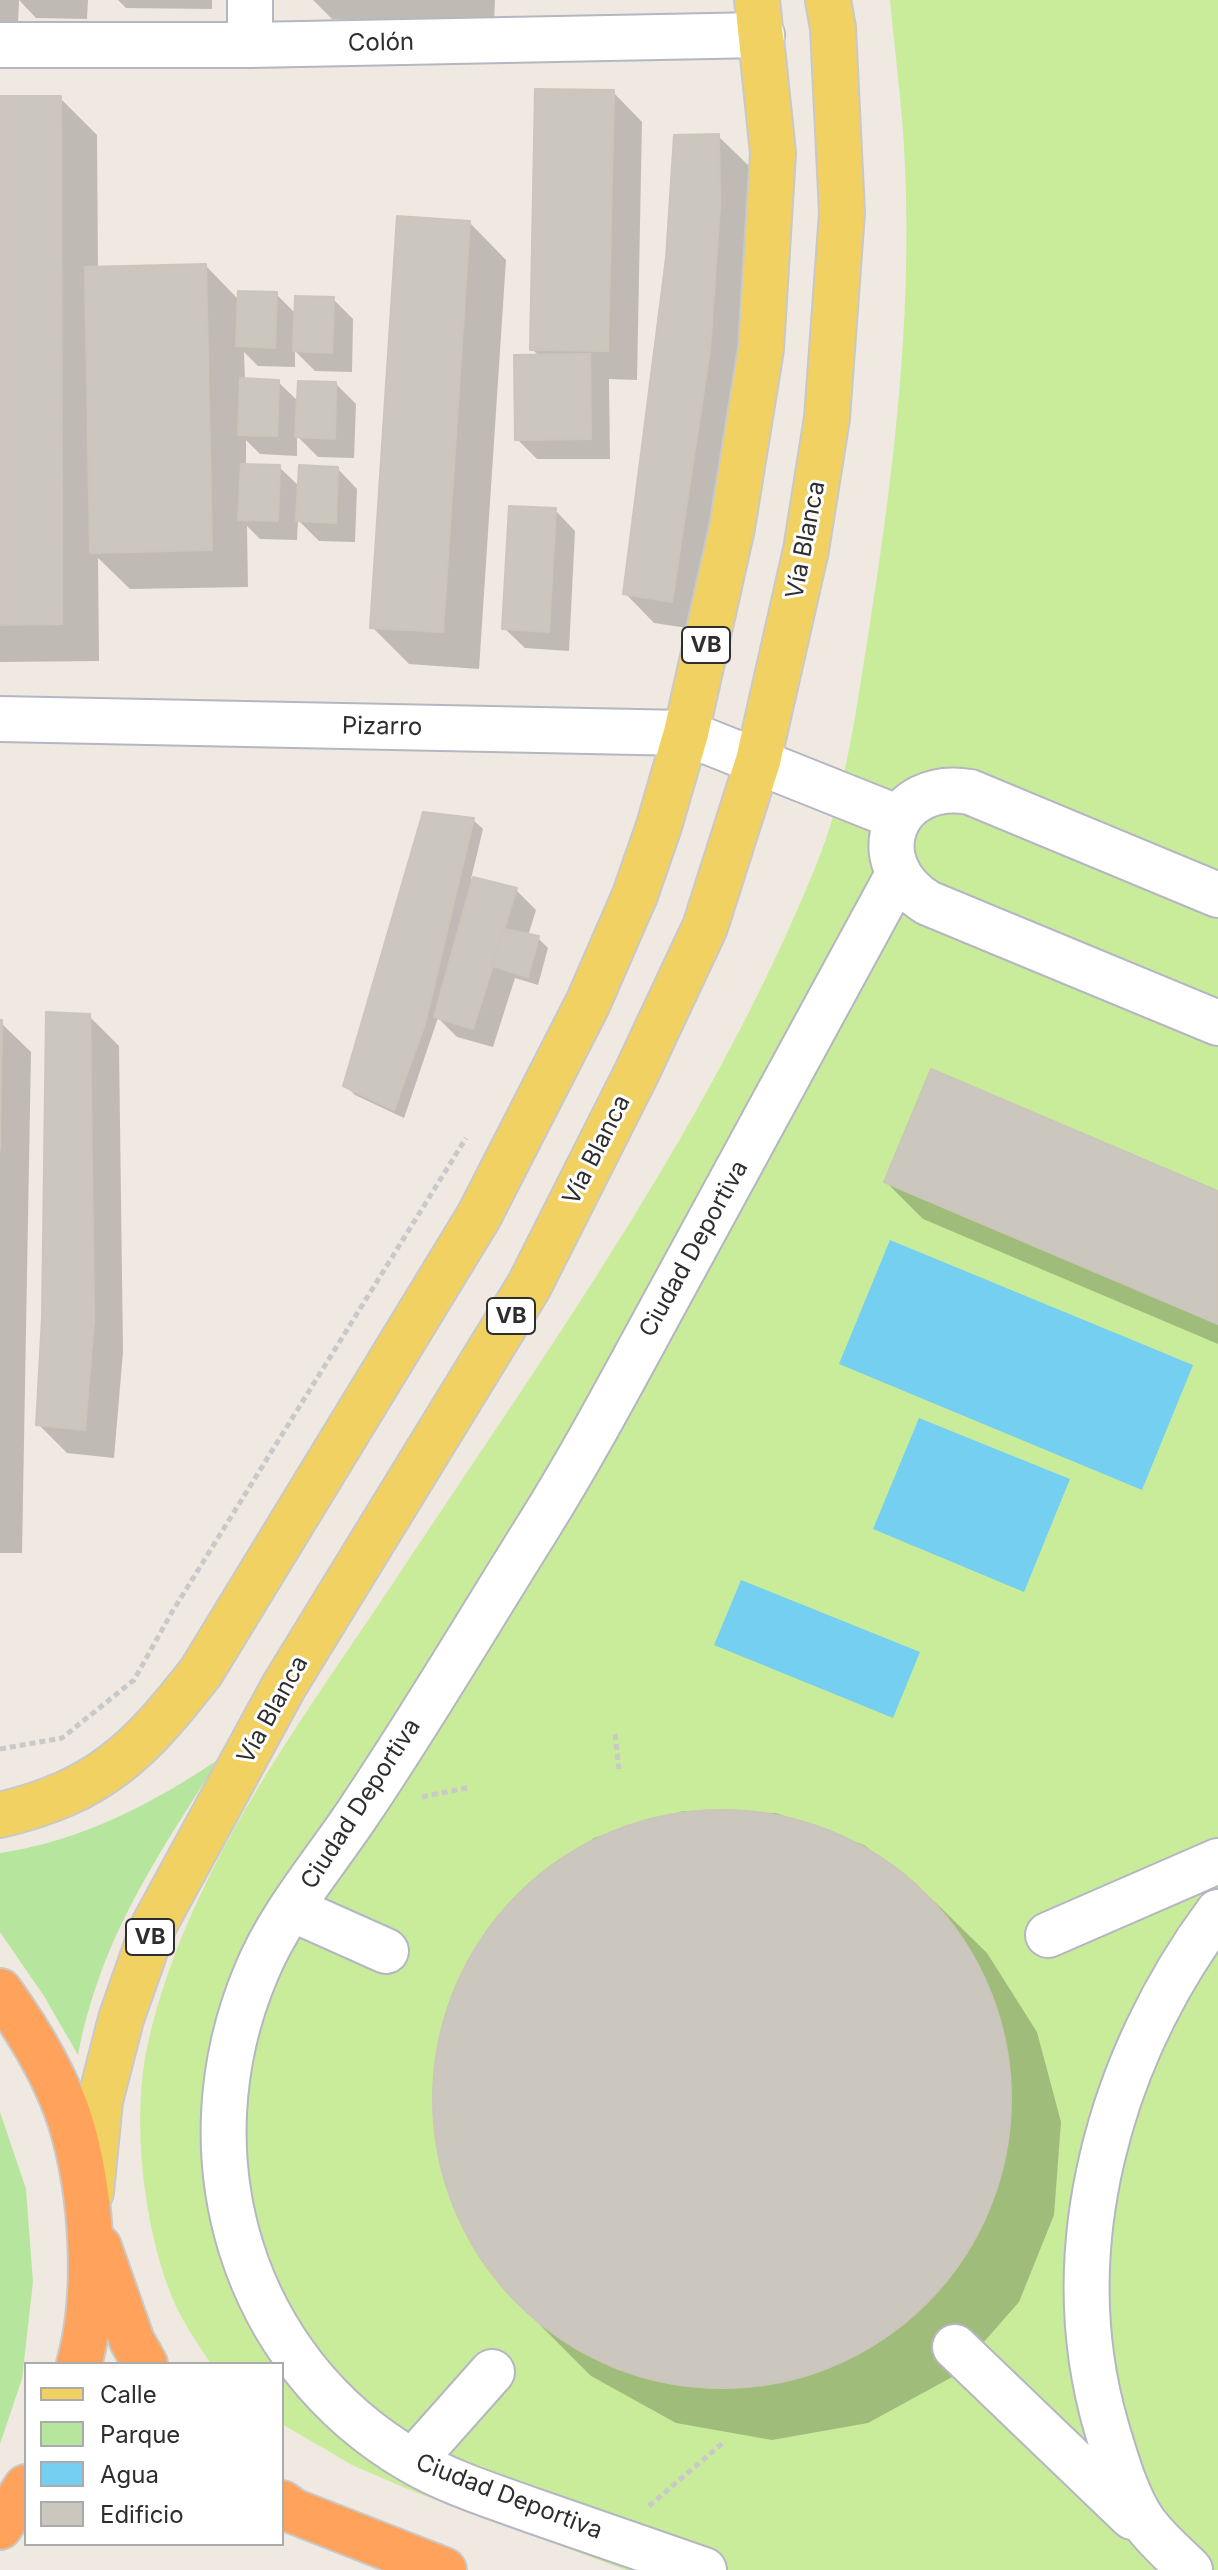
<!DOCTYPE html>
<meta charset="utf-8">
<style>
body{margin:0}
#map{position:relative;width:1218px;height:2570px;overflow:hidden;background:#efe9e1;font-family:Inter,sans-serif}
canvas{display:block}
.legend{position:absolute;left:24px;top:2362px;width:260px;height:184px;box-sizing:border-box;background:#fff;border:2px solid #ababab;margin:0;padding:10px 14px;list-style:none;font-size:24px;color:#2e2e2e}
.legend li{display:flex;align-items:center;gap:16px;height:40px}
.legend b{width:40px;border:2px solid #ababab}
</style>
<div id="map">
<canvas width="1218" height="2570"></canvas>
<ul class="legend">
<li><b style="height:10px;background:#f2d163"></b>Calle</li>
<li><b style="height:22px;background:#b6e59e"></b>Parque</li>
<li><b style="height:22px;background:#75cff0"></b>Agua</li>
<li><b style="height:22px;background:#cbc7bf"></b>Edificio</li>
</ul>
</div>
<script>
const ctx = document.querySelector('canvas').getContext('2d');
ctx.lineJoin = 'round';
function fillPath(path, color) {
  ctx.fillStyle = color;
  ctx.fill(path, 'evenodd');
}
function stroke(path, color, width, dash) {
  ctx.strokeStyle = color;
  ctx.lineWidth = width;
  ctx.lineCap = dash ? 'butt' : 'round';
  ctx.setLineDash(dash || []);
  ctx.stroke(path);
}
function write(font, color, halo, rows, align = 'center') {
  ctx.font = font + ' Inter,sans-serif';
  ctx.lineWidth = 6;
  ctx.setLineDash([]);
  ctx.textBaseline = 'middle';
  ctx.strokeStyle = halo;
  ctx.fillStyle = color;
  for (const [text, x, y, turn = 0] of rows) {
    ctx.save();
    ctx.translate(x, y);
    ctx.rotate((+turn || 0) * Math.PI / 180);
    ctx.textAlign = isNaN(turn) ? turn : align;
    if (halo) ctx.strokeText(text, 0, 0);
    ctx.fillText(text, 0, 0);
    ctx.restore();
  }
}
const green = new Path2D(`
 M219,1759C156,1859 101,1937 78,2055L44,1996L0,1932V1853C79,1842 154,1803 219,1759Z
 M0,2112L26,2189L33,2282L22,2379L0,2444Z`);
const pitch = new Path2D(`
 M890,0H1218V2570H626L412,2491L352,2465L282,2424V2364H211C197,2342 181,2320 172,2297C143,2226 131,2117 148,2043C188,1870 299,1724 396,1579C547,1351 711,1123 815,868C846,794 856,709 869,630C893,477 912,322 905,167C903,111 895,55 890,0Z`);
const water = new Path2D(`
 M890,1240L1193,1365L1142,1490L839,1364Z
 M919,1418L1070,1479L1024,1592L873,1529Z
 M741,1580L920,1652L893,1718L714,1645Z`);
const shadow = new Path2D(`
 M0,0H88L87,19L36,18L19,0L18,24L0,23Z
 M118,0H212V9L126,8Z
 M313,0H495L494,21L332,19Z
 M613,92L642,122L637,380L609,379L610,459H537L517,439L540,357L532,349Z
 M0,98H60L97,135L98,269L206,266L239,300L276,294L296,314L333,299L353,319L352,372L315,371L295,351V367L258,366L244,352L245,381L278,382L299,402L336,384L356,404L354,458L318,457L297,436V456L260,454L246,440V466L279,467L300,487L337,468L357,489L355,542L319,541L298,520L297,540L260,539L247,526L248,587L130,589L98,558L99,661L0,662Z
 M718,136L748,165L749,237L738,380L701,630L654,623L625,593L668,258Z
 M469,222L506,260L479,669L409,664L372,627Z
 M555,510L575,531L569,651L525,648L504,628Z
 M473,820L483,829L471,879L516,890L536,910L528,936L538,938L548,948L538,985L515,978L493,1047L457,1037L438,1018L404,1118L355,1095L346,1086Z
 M89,1016L119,1046L123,1352L114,1458L67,1453L38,1424Z
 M0,1022L31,1052L22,1553H0Z
 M886,1182L1218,1193V1344L923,1219Z
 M683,1811L776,1813L864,1845L936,1903L987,1953L1037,2032L1061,2122L1054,2215L1019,2302L954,2376L868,2423L772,2440L676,2423L591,2376L541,2326L476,2252L440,2161L435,2062L464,1969L519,1893L594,1838Z`);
const building = new Path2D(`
 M535,89L614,90L608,351L530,350Z
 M0,96H61L62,624L0,625Z
 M719,134L720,207L710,350L672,602L623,594L666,258L674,135Z
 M397,216L470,221L443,632L370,628Z
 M206,264L212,550L90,553L85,267Z
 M238,291L277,292L275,348L236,346Z
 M295,296L334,297L332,353L293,351Z
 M590,354L591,439L515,440L514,355Z
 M240,378L279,380L277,436L238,435Z
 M298,381L336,382L335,439L295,437Z
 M241,464L280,465L278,521L238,520Z
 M299,465L338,467L336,523L296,521Z
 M509,506L556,508L549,632L502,629Z
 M423,812L474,818L425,1024L394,1110L343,1086Z
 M473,877L517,888L473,1029L434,1017Z
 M504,929L539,936L528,977L492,966Z
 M46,1012L90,1014L94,1321L85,1430L36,1425L42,1317Z
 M0,1020H2L0,1150Z
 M931,1069L1218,1191V1324L884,1182Z
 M433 2099a289 289 0 1 1 578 0a289 289 0 1 1-578 0Z`);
const path = new Path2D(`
 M615,1734L619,1769
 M0,1749L62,1738L134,1680L172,1612L466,1138
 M422,1797L471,1787
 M649,2506L725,2441`);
const minor = new Path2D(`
 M250,0V45
 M0,45H250L762,35
 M0,719L686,733L899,818
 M1218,895L970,792C893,778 861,862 928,903L1218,1023
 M292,1909L386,1951
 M1048,1935L1218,1861
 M955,2347L1132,2517
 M413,2461L492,2372
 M704,2570C647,2550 589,2530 531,2510C492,2496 448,2482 412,2461C240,2361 180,2154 256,1973C280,1914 325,1863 360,1810C422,1718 479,1621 538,1527C591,1442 637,1353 686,1264C756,1135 827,1006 897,876
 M1190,2570C1175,2555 1156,2539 1144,2522C1126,2496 1115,2456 1106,2426C1055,2249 1110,2057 1218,1912`);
const major = new Path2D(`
 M0,1815C101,1791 139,1751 201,1672L479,1216L588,1003L635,895L659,826L686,733L732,528L761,349L773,153L757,0
 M91,2192L100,2101L121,2019L154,1925L284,1686L529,1286L636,1074L705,927L758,761L806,550L827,418L842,213L833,28L828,0`);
const highway = new Path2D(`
 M0,1991C28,2030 55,2074 70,2120C92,2190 99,2293 79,2364
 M99,2247L132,2341L145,2364
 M282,2503L293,2511L444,2570
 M0,2527L26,2487`);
const shields = [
 [706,645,48],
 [511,1316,48],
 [150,1937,48]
];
const shieldNames = [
 ["VB",706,645],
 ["VB",511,1316],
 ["VB",150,1937]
];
const streetNames = [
 ["Colón",381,43,-1],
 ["Vía Blanca",806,540,-79],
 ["Pizarro",382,727,1],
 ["Vía Blanca",597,1150,-63],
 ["Ciudad Deportiva",694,1249,-61],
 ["Vía Blanca",273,1710,-61],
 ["Ciudad Deportiva",361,1804,-57],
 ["Ciudad Deportiva",509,2497,21]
];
fillPath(green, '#b6e59e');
fillPath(pitch, '#c9ec9a');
fillPath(water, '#75cff0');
fillPath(shadow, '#0003');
fillPath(building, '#cbc7bf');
stroke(building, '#cbc5ba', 2);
stroke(minor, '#b4b7c1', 48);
stroke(major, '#c9c9c9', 48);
stroke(highway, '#c9c9c9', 48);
stroke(path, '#c9c9c9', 5, [6, 4]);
stroke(minor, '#fff', 44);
stroke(major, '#f2d163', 44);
stroke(highway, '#ffa35c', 44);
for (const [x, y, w] of shields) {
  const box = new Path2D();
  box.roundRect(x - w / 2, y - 18, w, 36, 6);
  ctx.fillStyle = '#fff';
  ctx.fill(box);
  stroke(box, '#2e2e2e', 2);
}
write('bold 22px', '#2e2e2e', null, shieldNames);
write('24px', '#2e2e2e', '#fff', streetNames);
</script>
